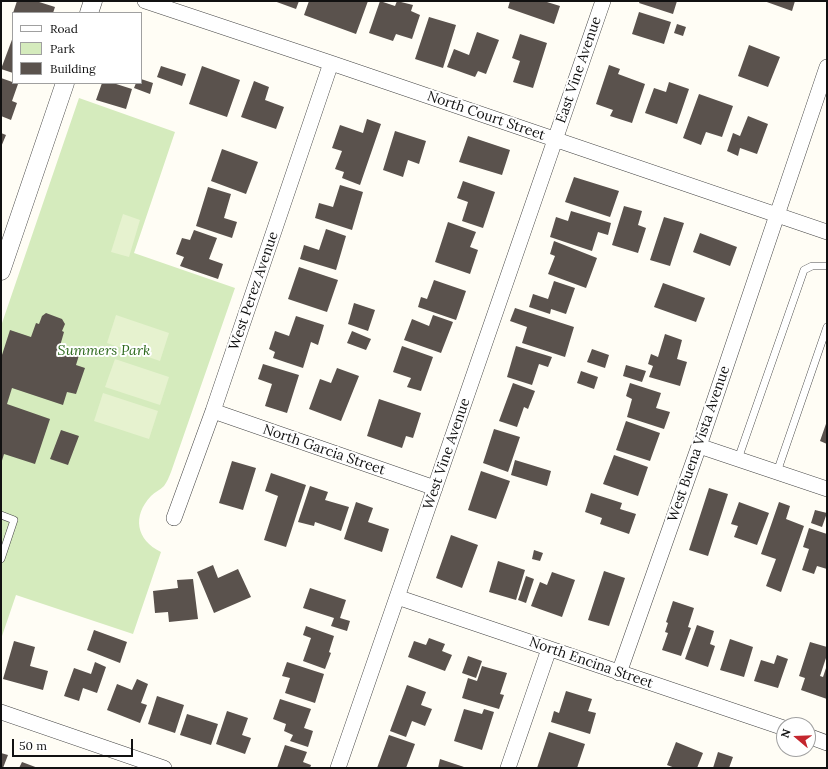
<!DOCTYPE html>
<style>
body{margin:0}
#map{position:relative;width:828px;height:769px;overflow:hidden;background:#fffdf5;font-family:Lora,serif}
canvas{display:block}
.frame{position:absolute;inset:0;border:2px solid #111;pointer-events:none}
.legend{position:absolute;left:12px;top:12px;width:130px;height:72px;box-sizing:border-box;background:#fff;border:1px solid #a0a0a0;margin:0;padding:5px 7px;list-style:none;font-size:12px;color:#111}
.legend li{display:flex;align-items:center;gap:8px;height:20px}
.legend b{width:20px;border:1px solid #a0a0a0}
.north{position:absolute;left:776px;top:717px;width:40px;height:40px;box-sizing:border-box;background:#fff;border:1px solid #a0a0a0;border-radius:50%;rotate:289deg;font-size:11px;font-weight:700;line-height:16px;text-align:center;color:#111}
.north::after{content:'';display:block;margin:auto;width:14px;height:18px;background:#c4262e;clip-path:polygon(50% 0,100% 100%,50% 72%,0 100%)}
.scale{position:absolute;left:12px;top:739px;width:121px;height:18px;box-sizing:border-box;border:2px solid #111;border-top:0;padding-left:5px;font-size:12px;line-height:14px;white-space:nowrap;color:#111;-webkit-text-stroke:3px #fff;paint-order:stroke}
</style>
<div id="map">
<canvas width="828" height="769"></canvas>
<div class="frame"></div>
<ul class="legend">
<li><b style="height:5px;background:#fff"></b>Road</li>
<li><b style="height:11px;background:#d5ebbd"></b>Park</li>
<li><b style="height:11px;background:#5a524d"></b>Building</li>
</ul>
<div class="north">N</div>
<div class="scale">50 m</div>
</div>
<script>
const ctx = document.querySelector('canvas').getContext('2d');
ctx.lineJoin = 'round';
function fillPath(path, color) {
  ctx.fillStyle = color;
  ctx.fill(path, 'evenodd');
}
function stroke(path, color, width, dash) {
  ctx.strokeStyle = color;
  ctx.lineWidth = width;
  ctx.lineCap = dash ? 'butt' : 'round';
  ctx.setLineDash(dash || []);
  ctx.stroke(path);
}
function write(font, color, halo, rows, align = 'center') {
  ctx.font = font + ' Lora,serif';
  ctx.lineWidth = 4;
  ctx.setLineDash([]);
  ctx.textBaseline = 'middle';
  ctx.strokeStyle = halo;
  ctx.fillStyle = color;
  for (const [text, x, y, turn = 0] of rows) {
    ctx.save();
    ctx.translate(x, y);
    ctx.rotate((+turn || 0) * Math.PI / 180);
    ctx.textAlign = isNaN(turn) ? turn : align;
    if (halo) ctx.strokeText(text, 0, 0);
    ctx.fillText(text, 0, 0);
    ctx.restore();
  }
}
const green = new Path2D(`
 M79,98L175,132L134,253L235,288L171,472C169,477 167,482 164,486C160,490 155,492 151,496C132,516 136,540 161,552L133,634L16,595L1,639V326Z`);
const pitch = new Path2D(`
 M123,214L140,220L129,257L111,252Z
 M116,315L169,333L160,361L107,343Z
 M115,359L169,377L160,405L105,387Z
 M103,393L158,411L149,439L94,421Z`);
const building = new Path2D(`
 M17,1H36L55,7L53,13H13Z
 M274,1H299L296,9Z
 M309,1H368L356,34L304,15Z
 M380,1L395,6L397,1L413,5L411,11L420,15L412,39L396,34L393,41L369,33Z
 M510,1H547V2L560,6L554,24L508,8Z
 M640,1H677L673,14L639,3Z
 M764,1H795L792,11Z
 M639,12L671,22L664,44L632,34Z
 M429,17L456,25L443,68L415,59Z
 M677,24L686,27L683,36L674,33Z
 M477,32L499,40L486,74L478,71L475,77L447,67L454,49L469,55Z
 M520,34L547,43L533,88L513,82L520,61L512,58Z
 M13,37V73L1,69Z
 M749,45L780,57L768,87L738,76Z
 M609,65L620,69L618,74L645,84L632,123L610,116L613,110L596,104Z
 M161,66L186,74L182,86L157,77Z
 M202,66L240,80L227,117L189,104Z
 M1,78L18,84L12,101L17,103L11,120L1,116Z
 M141,79L153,83L150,94L134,88L136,83H141Z
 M254,81L269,87L265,100L284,107L276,129L241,117Z
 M669,82L689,89L677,124L645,113L654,88L666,92Z
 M102,83H113L132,89L126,109L96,100Z
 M699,94L733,106L722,137L706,132L701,145L683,138Z
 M748,116L768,124L757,154L740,148L738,156L727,151L733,133L740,136Z
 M367,119L381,124L360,185L342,178L344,172L335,169L342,151L332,148L340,125L363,133Z
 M395,131L426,141L419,164L408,160L403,177L383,170Z
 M1,133L6,135L1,147Z
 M468,136L510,150L502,175L459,162Z
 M222,149L258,162L246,194L211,181Z
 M574,177L619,191L610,217L565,202Z
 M463,181L495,192L483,228L462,221L468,202L457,198Z
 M340,185L363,192L352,230L315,218L319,203L333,207Z
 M208,187L231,194L224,218L237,222L232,238L196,226Z
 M624,206L642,211L638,225L646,228L638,253L612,245Z
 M571,211L611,223L608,235L598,232L592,251L550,237L556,217L568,221Z
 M664,217L684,223L670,266L650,260Z
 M448,222L476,232L470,247L478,250L470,274L435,262Z
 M326,229L346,236L336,270L300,259L304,245L319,250Z
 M194,230L217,238L209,259L223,264L218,279L180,266L184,257L176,254L182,238L190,240Z
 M700,233L737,247L730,266L693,252Z
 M554,241L597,258L586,288L548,274L555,256L550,254Z
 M299,267L338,280L327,312L288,299Z
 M434,280L466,291L456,320L418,307L421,297L427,299Z
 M554,281L575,288L566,314L551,309L550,314L529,307L533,294L548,299Z
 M663,283L705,298L696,322L654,307Z
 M354,303L375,310L368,331L348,324Z
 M515,308L574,327L565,357L522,343L527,327L510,321Z
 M46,313L62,319L65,324L62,331L64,332L60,346L80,352L76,365L85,368L76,394L67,392L63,405L12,388L7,404L50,419L35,464L4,454L1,464V358L10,330L31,337L36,323L39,324L42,316Z
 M433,315L453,322L441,353L404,340L412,319L429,326Z
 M296,316L324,325L318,345L311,342L303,368L273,358L275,352L269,349L275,331L289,336Z
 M352,331L371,339L366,350L347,343Z
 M665,334L682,340L677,359L687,362L680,386L649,377L653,366L648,364L651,354L658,357Z
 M402,346L433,357L421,391L407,387L411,378L393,372Z
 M516,346L552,357L548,367L539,364L532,385L507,377Z
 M592,349L609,355L605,368L587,362Z
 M263,364L299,375L287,413L265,406L272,384L258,379Z
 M626,365L646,371L642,382L623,376Z
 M337,368L359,376L341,421L309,409L320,379L331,383Z
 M581,371L598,377L594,389L577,383Z
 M513,383L535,391L528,409L524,407L517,427L499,421Z
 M630,383L661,393L656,408L670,412L664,429L627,417L632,399L626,396Z
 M379,399L421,413L413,438L406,436L402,448L367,436Z
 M626,421L660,433L650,461L616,450Z
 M827,421V444L820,441Z
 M494,429L520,437L508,472L483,463Z
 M61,430L79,436L68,465L50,459Z
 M614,455L648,467L638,496L603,484Z
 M515,460L551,471L547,486L511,475Z
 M232,461L256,468L243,510L219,503Z
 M481,471L510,481L496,519L468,510Z
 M271,473L306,485L286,547L264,540L278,496L265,491Z
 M310,486L328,492L325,500L349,507L341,531L315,522L314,526L298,522Z
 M709,488L728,494L708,556L689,550Z
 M591,493L622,503L620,509L636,514L629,534L600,524L602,518L585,512Z
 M356,502L373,508L368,522L389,529L382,552L344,539Z
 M739,502L769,513L757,545L734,537L738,526L731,524Z
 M779,502L790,506L786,519L804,526L781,592L766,586L776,559L761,554Z
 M815,510L827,513L822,527L811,523Z
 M809,528L827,534V569L817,566L814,574L802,570L809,549L803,547Z
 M451,535L478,545L462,588L436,578Z
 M534,550L543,553L540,561L532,559Z
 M498,561L525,570L516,600L489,592Z
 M213,565L218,578L238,569L251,597L214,613L197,572Z
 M604,571L625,578L609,626L588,620Z
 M552,572L575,580L562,617L531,606L540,582L547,585Z
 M526,576L534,579L526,603L518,600Z
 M193,579L198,619L169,622L168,612L155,613L153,591L178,588L177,580Z
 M310,588L346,600L340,618L350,621L347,631L331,626L334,618L303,608Z
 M673,601L694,608L688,627L691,628L681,656L662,650L668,633L665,632L668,623L666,622Z
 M697,625L714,631L710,644L715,646L708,667L685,659Z
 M306,626L334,636L329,652L331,653L325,669L303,661L311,638L303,635Z
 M94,630L127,642L120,663L87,650Z
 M429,638L445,644L442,651L452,655L445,671L408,657L414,641L426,645Z
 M730,639L753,647L744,677L720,670Z
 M14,641L35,647L30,666L48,671L43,690L3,679Z
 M810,642L827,647V655L820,676L823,677L827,665V699L801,690L805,678L799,676Z
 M777,655L788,659L778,688L754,681L761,660L774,664Z
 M468,656L482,661L476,678L462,673Z
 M95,662L106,667L97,693L83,688L79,701L64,696L74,668L91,674Z
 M287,662L324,674L315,703L285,693L290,678L282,676Z
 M482,666L507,673L500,694L504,695L499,709L462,698L468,678L477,681Z
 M137,679L148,684L141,703L147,705L140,723L107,710L117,684L132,690Z
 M407,685L426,692L421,705L432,709L425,726L412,721L406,737L390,731Z
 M566,691L592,699L588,711L596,713L590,734L551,722L554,711L559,713Z
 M157,696L184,705L175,733L148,724Z
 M280,699L311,709L304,728L313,731L308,747L290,741L293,735L284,731L286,724L273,719Z
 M464,709L482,714L484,709L494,712L482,750L454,741Z
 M227,711L248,718L242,735L251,738L245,754L216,744Z
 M187,714L218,724L211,745L180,735Z
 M549,732L585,744L577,768H537Z
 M389,735L415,744L406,768H377Z
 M676,742L703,753L697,768H675L667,765Z
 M285,745L307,752L303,762L311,765L310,768H277Z
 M718,752L733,757L729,768H713Z
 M1,753L8,755L3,768H1Z
 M440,759L467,768H438Z
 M22,762L38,768H19Z`);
const service = new Path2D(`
 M738,459L804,270L812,266H827
 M777,472L827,327
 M1,515L14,520L1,559`);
const minor = new Path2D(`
 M145,1L331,63L827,232
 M213,411L435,488
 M699,446L827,489
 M174,518L213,411L331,63
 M397,597L784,728
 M619,673L699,446L827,67
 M1,712L164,768
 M808,736L827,743
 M338,768L603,1
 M508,768L549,649`);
const tertiary = new Path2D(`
 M89,13L93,1
 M1,271L65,83`);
const streetNames = [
 ["East Vine Avenue",579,70,-71],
 ["North Court Street",486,116,19],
 ["West Perez Avenue",254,291,-71],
 ["West Buena Vista Avenue",699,444,-71],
 ["North Garcia Street",324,450,19],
 ["West Vine Avenue",447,454,-71],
 ["North Encina Street",591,663,19]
];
const parkNames = [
 ["Summers Park",104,351]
];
fillPath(green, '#d5ebbd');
fillPath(pitch, '#e6f2cf');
fillPath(building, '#5a524d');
stroke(service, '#444', 8);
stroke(minor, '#444', 16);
stroke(tertiary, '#444', 19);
stroke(service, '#fff', 7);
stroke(minor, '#fff', 15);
stroke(tertiary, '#fff', 18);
write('14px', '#111', '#fff', streetNames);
write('italic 14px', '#2f6b1f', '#fff', parkNames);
</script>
